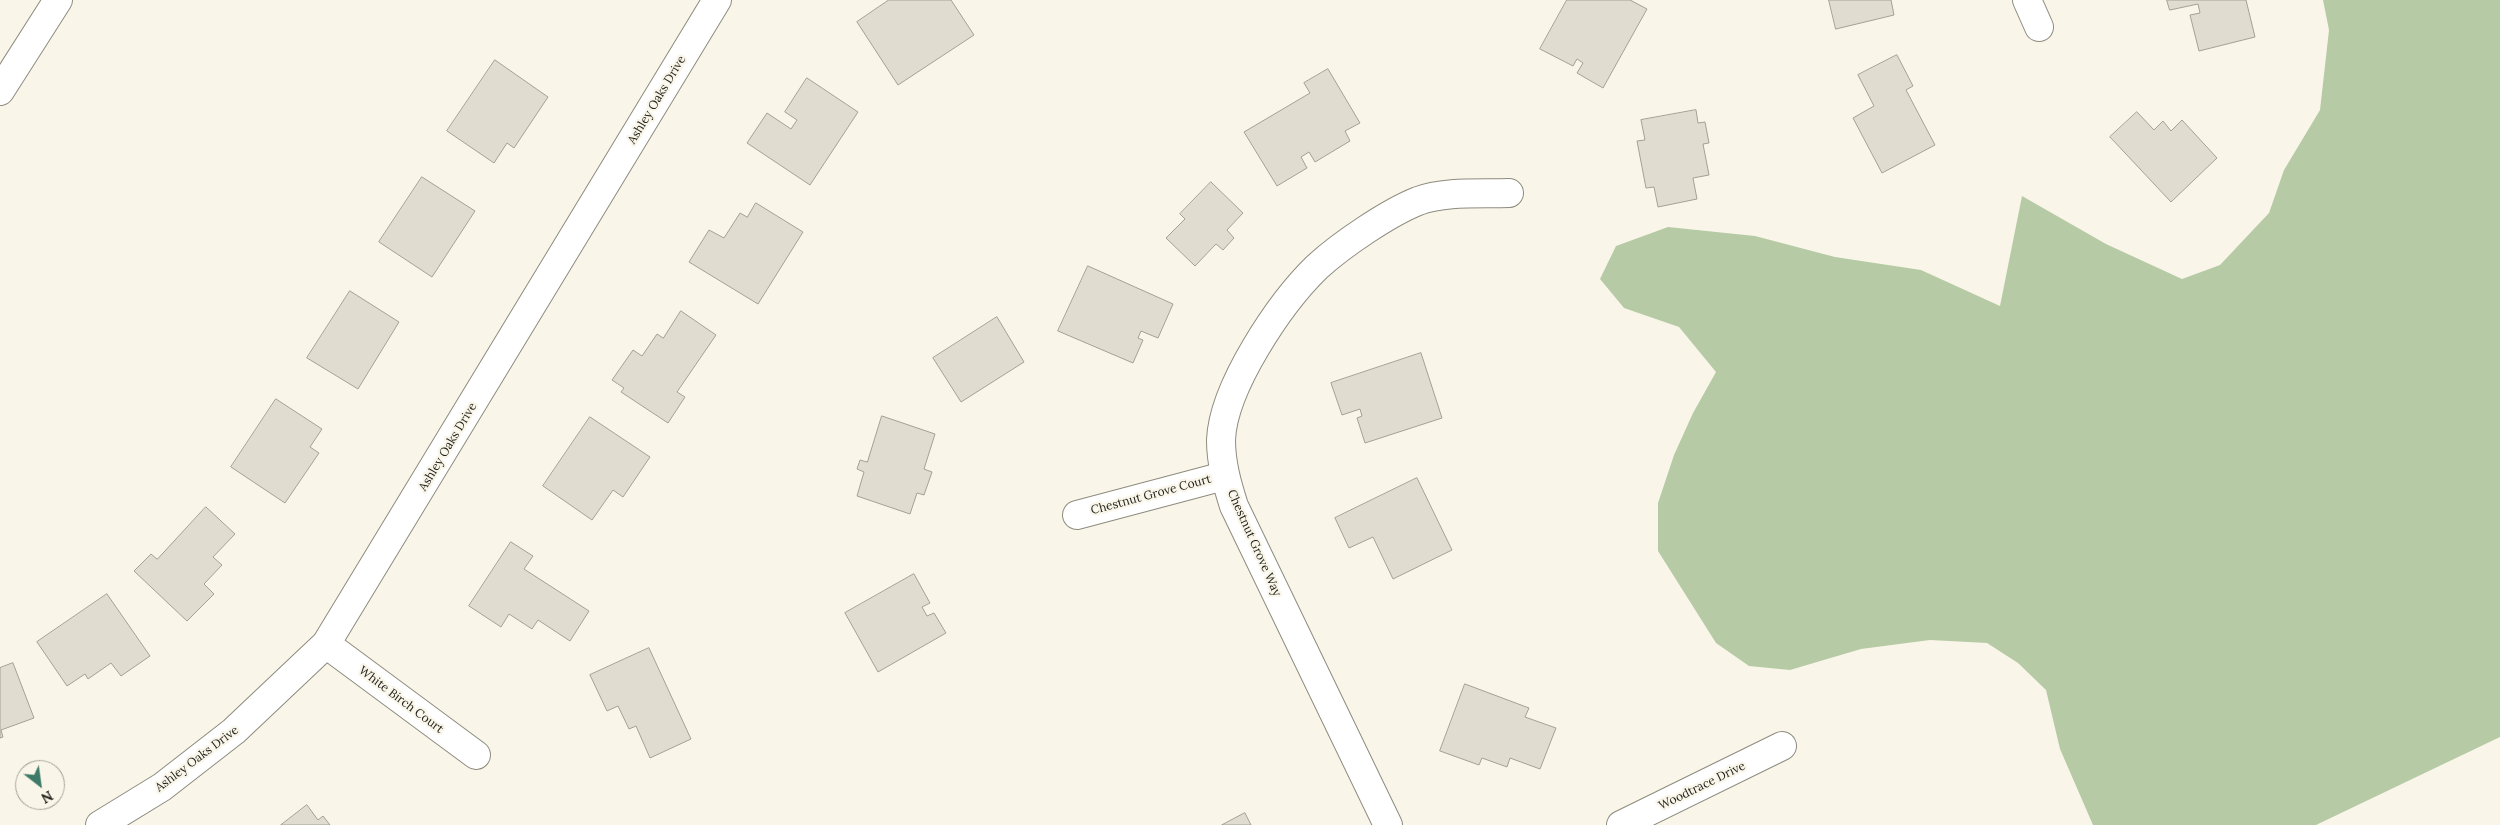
<!DOCTYPE html>
<style>
body{margin:0}
#map{position:relative;width:2500px;height:825px;overflow:hidden;background:#f9f6e9;font-family:Lora,serif}
canvas{display:block}
.north{position:absolute;left:15px;top:760px;width:50px;height:50px;box-sizing:border-box;background:#f9f6e9;border:1px solid #a19f96;border-radius:50%;rotate:150deg;font-size:14px;font-weight:700;line-height:20px;text-align:center;color:#1e1d19}
.north::after{content:'';display:block;margin:auto;width:18px;height:22px;background:#3d7b68;clip-path:polygon(50% 0,100% 100%,50% 72%,0 100%)}
</style>
<div id="map">
<canvas width="2500" height="825"></canvas>
<div class="north">N</div>
</div>
<script>
const ctx = document.querySelector('canvas').getContext('2d');
ctx.lineJoin = 'round';
function fillPath(path, color) {
  ctx.fillStyle = color;
  ctx.fill(path, 'evenodd');
}
function stroke(path, color, width, dash) {
  ctx.strokeStyle = color;
  ctx.lineWidth = width;
  ctx.lineCap = dash ? 'butt' : 'round';
  ctx.setLineDash(dash || []);
  ctx.stroke(path);
}
function write(font, color, halo, rows, align = 'center') {
  ctx.font = font + ' Lora,serif';
  ctx.lineWidth = 4.5;
  ctx.setLineDash([]);
  ctx.textBaseline = 'middle';
  ctx.strokeStyle = halo;
  ctx.fillStyle = color;
  for (const [text, x, y, turn = 0] of rows) {
    ctx.save();
    ctx.translate(x, y);
    ctx.rotate((+turn || 0) * Math.PI / 180);
    ctx.textAlign = isNaN(turn) ? turn : align;
    if (halo) ctx.strokeText(text, 0, 0);
    ctx.fillText(text, 0, 0);
    ctx.restore();
  }
}
const forest = new Path2D(`
 M2323,0H2500V737L2316,825H2093L2060,749L2046,690L2018,663L1987,643L1930,640L1861,649L1790,670L1749,666L1716,643L1658,551V503L1674,455L1693,413L1716,372L1679,327L1624,308L1600,279L1616,246L1668,227L1755,236L1835,257L1921,270L2000,306L2022,196L2106,244L2182,279L2220,265L2269,213L2284,170L2320,110L2329,30Z`);
const building = new Path2D(`
 M889,0H951L974,35L898,85L857,22Z
 M1567,0H1630L1647,9L1603,88L1577,73L1583,63L1577,59L1573,66L1540,49Z
 M1829,0H1891L1894,15L1836,29Z
 M2167,0H2246L2255,37L2199,51L2190,15L2200,13L2198,4L2170,10Z
 M1897,55L1913,86L1906,90L1935,145L1882,173L1853,118L1874,106L1858,75Z
 M495,60L548,97L514,148L507,143L494,163L447,131Z
 M1328,69L1360,123L1345,131L1350,141L1315,162L1309,152L1301,157L1307,168L1277,186L1244,132L1310,93L1304,83Z
 M807,78L858,112L810,185L747,143L767,113L791,129L797,120L785,112Z
 M1696,110L1698,123L1705,122L1709,143L1703,144L1709,175L1693,178L1697,199L1658,207L1654,187L1646,188L1637,141L1645,140L1641,120Z
 M2137,112L2154,130L2163,121L2171,131L2182,120L2217,158L2171,202L2110,137Z
 M422,177L475,211L432,277L379,242Z
 M1211,182L1243,213L1227,230L1234,238L1223,250L1216,244L1195,266L1166,238L1185,219L1180,214Z
 M756,203L803,232L758,304L689,262L709,230L724,238L740,213L747,217Z
 M1088,266L1173,304L1158,338L1141,331L1138,338L1143,340L1133,363L1058,331Z
 M350,291L399,322L358,389L307,358Z
 M681,311L716,335L677,392L685,397L668,423L621,392L624,388L612,380L633,350L642,356L657,334L663,338Z
 M997,317L1024,362L961,402L933,358Z
 M1421,353L1442,418L1365,443L1357,418L1362,416L1360,409L1342,415L1331,383Z
 M276,399L322,429L310,447L319,453L285,503L231,467Z
 M882,416L935,434L924,469L932,472L924,495L917,493L910,514L857,496L864,472L857,469L860,460L867,462Z
 M590,417L650,457L623,497L613,490L592,520L543,486Z
 M1417,478L1452,550L1393,579L1373,537L1349,548L1335,518Z
 M206,507L235,534L213,557L222,565L204,584L214,594L187,621L134,571L151,554L157,559Z
 M511,542L533,556L524,569L589,611L570,641L538,620L532,629L509,614L501,627L469,606Z
 M914,574L930,603L922,607L927,616L934,613L946,633L878,672L845,613Z
 M107,594L150,656L121,676L111,663L88,679L85,674L67,686L37,642Z
 M649,648L691,739L650,758L636,726L629,729L618,706L607,711L590,675Z
 M13,663L34,718L1,730L3,737L0,738V668Z
 M1465,684L1529,708L1525,717L1556,728L1540,769L1510,758L1507,767L1482,758L1479,765L1440,751Z
 M307,805L318,820L323,816L330,825H281Z
 M1245,813L1251,825H1222Z`);
const street = new Path2D(`
 M2027,0L2039,27
 M0,91L58,0
 M1077,515L1224,476
 M326,644L476,755
 M100,825L162,787L234,731L326,644L717,0
 M1388,825L1234,506C1227,484 1221,463 1221,440C1223,387 1280,303 1317,267C1341,245 1388,213 1418,201C1445,191 1480,194 1509,193
 M1621,825L1782,746`);
const streetNames = [
 ["Ashley Oaks Drive",657,100,-59],
 ["Ashley Oaks Drive",448,447,-59],
 ["Chestnut Grove Court",1151,495,-15],
 ["Chestnut Grove Way",1254,543,66],
 ["White Birch Court",401,700,37],
 ["Ashley Oaks Drive",197,759,-37],
 ["Woodtrace Drive",1702,786,-26]
];
fillPath(forest, '#b6cba5');
fillPath(building, '#e0dcd0');
stroke(building, '#a3a094', 1);
stroke(street, '#8e8b7f', 30);
stroke(street, '#fff', 28);
write('12px', '#1e1d19', '#f9f6e9', streetNames);
</script>
